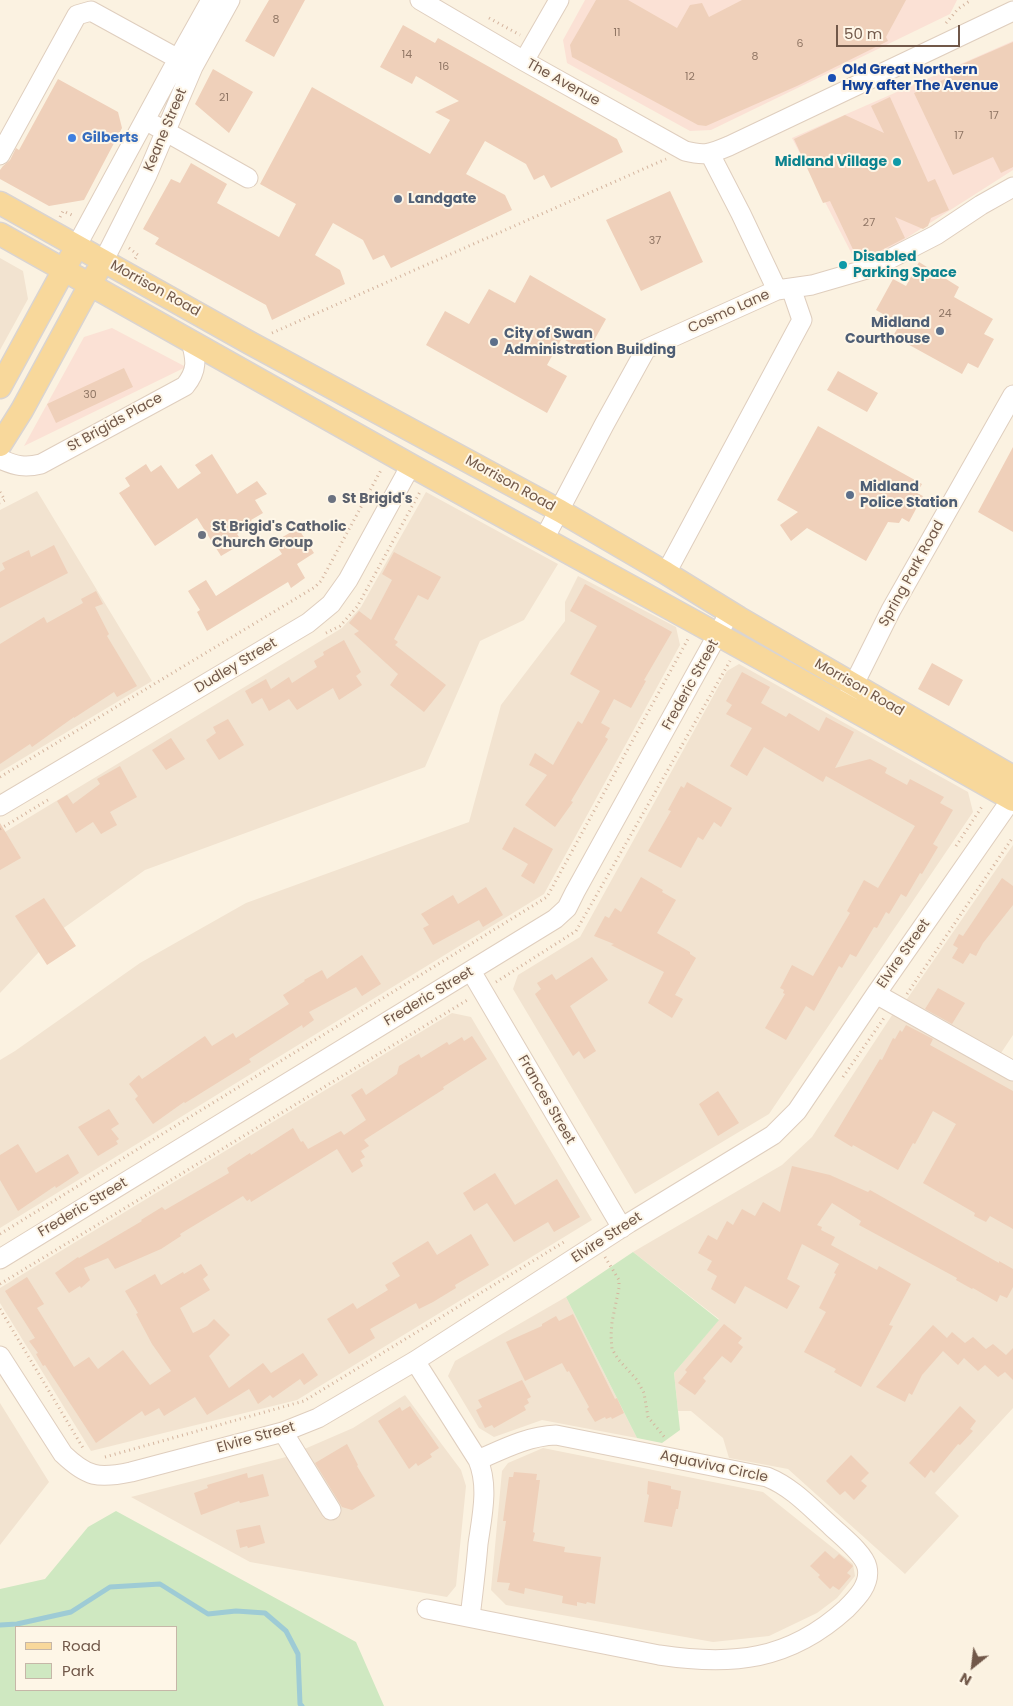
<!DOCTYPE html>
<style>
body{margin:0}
#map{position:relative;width:1013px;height:1706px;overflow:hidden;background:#fbf2e1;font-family:Poppins,sans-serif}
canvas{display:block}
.legend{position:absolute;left:15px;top:1626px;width:162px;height:65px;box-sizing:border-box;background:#fef6e7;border:1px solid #c6b7a8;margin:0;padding:6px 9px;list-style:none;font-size:15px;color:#715849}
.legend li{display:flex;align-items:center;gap:10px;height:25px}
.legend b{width:25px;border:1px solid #c6b7a8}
.north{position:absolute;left:948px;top:1641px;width:50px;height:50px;-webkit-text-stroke:4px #fef6e7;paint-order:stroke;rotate:209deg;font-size:14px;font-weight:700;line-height:20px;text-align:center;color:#715849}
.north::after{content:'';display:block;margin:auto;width:18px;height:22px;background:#715849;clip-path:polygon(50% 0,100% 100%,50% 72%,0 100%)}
.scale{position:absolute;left:836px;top:25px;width:124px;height:22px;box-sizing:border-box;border:2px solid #715849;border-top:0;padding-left:6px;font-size:15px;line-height:18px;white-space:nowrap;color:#715849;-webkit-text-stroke:4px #fef6e7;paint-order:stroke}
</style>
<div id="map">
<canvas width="1013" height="1706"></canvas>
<ul class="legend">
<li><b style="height:6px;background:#f8d89b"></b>Road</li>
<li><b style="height:14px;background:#cfe8c1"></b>Park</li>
</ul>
<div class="north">N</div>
<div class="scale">50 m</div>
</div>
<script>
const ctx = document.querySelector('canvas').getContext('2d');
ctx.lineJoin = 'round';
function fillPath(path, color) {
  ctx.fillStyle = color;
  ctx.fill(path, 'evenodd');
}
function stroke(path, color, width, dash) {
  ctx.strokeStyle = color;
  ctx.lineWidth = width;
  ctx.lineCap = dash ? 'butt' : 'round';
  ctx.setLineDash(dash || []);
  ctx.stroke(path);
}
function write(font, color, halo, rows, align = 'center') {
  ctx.font = font + ' Poppins,sans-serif';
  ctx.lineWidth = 4;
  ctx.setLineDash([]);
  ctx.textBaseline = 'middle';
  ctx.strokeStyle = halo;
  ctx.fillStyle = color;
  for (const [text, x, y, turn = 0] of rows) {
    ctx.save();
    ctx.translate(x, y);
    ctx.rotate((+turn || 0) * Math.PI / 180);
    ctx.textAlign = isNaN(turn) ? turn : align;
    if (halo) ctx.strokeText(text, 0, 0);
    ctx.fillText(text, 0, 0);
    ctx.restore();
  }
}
const residential = new Path2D(`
 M0,258L23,271L28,299L0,350Z
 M37,491L152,681L0,772V510Z
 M426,492L558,564L524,620L480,641L425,767L145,870L58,932L0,993V835L342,628L361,607Z
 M578,576L676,627L680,645L544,894L0,1228V1060L15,1051L140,963L246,903L469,822L501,705L565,621V602Z
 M739,664L968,792L973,812L769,1114L635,1194L513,989L518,975L580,937L727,671Z
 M1013,845V1035L999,1056L1013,1064V1408L935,1493L959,1516L905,1574L788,1469L729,1458L723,1438L691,1411H678L674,1373L719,1319L633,1252L782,1165L812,1137L902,1000L905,1002Z
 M452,1013L471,1017L592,1220L297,1400L91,1451L0,1303V1288Z
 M566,1297L637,1438L542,1420L494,1437L479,1428L448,1376L455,1361Z
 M405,1395L461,1470L466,1486L456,1586L447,1597L250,1562L131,1497L286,1457L353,1428Z
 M0,1403L49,1482L0,1545Z
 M543,1448L763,1492L853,1564L855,1576L837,1598L817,1613L769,1636L713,1642L506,1605L491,1590L502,1471L508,1463Z`);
const commercial = new Path2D(`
 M585,0H957L950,14L711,130L690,131L567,63L563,40Z
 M1013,41V170L883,253L857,264L792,138Z
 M112,328L186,367L24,446L84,337Z`);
const green = new Path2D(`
 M633,1252L719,1320L674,1373L680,1430L662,1443L637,1438L566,1297Z
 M116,1511L356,1642L384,1706H0V1589L45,1579L88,1527ZM176,1627V1690H16V1627Z`);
const stream = new Path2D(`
 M0,1625L17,1624L71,1612L110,1587L160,1584L208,1614L236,1611L265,1613L286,1631L298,1654L300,1704L302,1706`);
const building = new Path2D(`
 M269,0H305L274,57L245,41Z
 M596,0H628L677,28L690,5L702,3L709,17L742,0H906L886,37L888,41L797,86L706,126L698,125L572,57L570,45Z
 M403,25L435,43L438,38L617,139L623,152L551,188L544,175L534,180L526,164L485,141L466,174L505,195L512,210L391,268L384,255L373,260L363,240L333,223L315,255L340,270L345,284L272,320L266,305L155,244L159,238L143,229L171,179L180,183L191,163L227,184L217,203L279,237L296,204L260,184L312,87L430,154L450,120L435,112L459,101L416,76L412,84L380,67Z
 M1013,42V167L1001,173L993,157L953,175L914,93L956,74L953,68Z
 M213,69L253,92L229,133L195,104Z
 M58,79L118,112L122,128L84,200L49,206L0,179V170L3,166L10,160L16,148L19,150Z
 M890,97L928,182L935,179L949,210L931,218L928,226L923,229L895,217L905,238L880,251L858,260L830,201L823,203L794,139L845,115L884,133L871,106Z
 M670,191L703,262L641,291L606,220Z
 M919,262L959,287L954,297L993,319L984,334L994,339L978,368L968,363L962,374L893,336L900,324L876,310L893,279L906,286Z
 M530,275L606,319L587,353L562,338L547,365L567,376L547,413L426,345L445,311L469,324L489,289L515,303Z
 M124,368L133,387L56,423L47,404Z
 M838,371L878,393L867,412L827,390Z
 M818,426L922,484L917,493L923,496L909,522L902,518L899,523L888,522L866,561L807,528L791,541L780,525L798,512L777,500Z
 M1013,447V532L978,512Z
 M212,454L237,494L257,481L267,494L255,500L263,513L251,520L254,524L237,534L243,543L221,556L197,518L155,546L119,493L130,486L125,478L146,464L151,472L161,465L178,489L201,473L195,465Z
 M298,528L314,553L297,564L305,578L291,588L288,582L207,631L197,612L200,610L188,591L206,580L216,596L282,554L274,542Z
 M54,545L68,573L0,608V572L5,569L2,563L29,550L31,557Z
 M394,552L441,577L428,600L418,595L394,639L398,642L395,645L446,685L424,712L390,685L398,674L354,634L359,631L349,623L359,611L371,620L392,580L382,574Z
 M585,584L672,632L644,680L646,681L631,708L614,699L601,723L610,728L605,737L608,739L571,801L573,802L555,827L525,805L547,775L529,765L535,753L553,765L578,721L582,724L600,691L570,674L597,626L570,611Z
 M96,591L103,604L95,607L109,634L107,636L137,686L117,697L114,692L74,718V717L32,747L30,744L0,764V644L44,617L47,623L83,603L81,599Z
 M344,640L361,672L356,676L362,685L339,700L333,688L297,710L289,699L269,711L262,698L252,704L245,691L266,679L271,689L289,677L292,683L317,667L314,661L324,655L323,652Z
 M932,663L963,680L949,706L918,689Z
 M742,672L770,687L761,703L786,717L789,713L819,731L826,717L854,732L835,768L870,759L887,768L885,773L907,785L910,779L944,797L940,803L953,810L933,844L938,847L922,874L920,873L906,897L901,894L889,914L886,912L877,928L874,927L856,957L850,954L842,968L839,966L814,1011L806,1006L786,1040L765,1028L785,994L783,993L784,990L780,988L792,965L813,976L850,913L847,911L864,880L878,888L915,826L826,776L823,782L764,747L747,776L730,766L752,728L726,714L732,705L726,701Z
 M228,719L244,745L219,760L206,740L216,733L213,727Z
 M171,738L185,759L166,770L152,750Z
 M120,766L137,797L110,812L117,825L101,834L93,822L76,833L57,801L67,795L73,804L100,784L97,779Z
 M687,782L732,808L721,827L714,822L703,840L698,837L681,868L648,851L671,811L668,810L681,786L684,788Z
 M0,823L21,858L0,870Z
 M514,827L553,849L534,884L521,876L528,864L502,849Z
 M641,877L663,890L662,892L676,900L657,933L690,952V954L696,958L675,995L683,999L672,1018L648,1003L664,972L611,945L614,944L594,936L605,916L609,918L615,908L621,912Z
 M1002,878L1013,886V905L983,943L976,956L970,953L963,964L952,958L958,948L953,945L959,934L963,936Z
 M486,887L503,915L483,927L479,920L433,945L423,928L429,925L421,914L453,895L458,904Z
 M44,898L76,946L47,965L15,916Z
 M362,955L381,984L362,996L356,987L309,1012L314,1020L303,1028L302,1025L249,1059L251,1062L185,1103L184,1102L153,1124L135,1099L138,1096L129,1084L139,1075L142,1079L205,1036L212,1046L233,1033L236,1038L289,1004L283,995L305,981L304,980L322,970L327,979Z
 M592,957L608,980L570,1006L596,1051L584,1059L579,1051L573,1056L535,994L541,989L537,983L552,974L556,980Z
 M938,988L965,1003L952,1024L925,1009Z
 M906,1025L933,1039L930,1045L1013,1091V1229L990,1216L986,1222L974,1216L975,1213L923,1183L956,1124L933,1111L915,1144L913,1143L898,1170L853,1145L852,1147L834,1136L880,1059L882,1060L893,1038L895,1039L900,1030L902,1032Z
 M472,1036L487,1059L443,1087L444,1089L364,1140L369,1146L361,1151L365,1157L360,1160L363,1166L352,1173L337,1149L251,1202L250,1199L247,1201L243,1196L180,1234L181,1236L161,1249L115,1269L108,1258L84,1268L90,1280L81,1288L80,1286L69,1293L55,1273L78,1257L79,1258L142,1221L141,1220L162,1207L165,1210L229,1173L227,1168L250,1153L251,1155L293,1128L301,1142L303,1141L308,1149L341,1131L344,1135L366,1120L351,1095L362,1088L366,1095L397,1074L399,1066L419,1054L421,1058L447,1042L449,1045L462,1037L464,1041Z
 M718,1091L739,1123L718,1136L699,1104Z
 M109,1109L119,1124L111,1129L119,1139L116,1141L118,1144L98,1156L78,1127Z
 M18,1144L36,1173L68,1154L79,1173L56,1188L55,1186L18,1211L0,1180V1155Z
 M792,1166L830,1175L868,1192L870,1190L999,1263V1261L1013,1269V1287L1007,1298L1000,1295L997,1302L973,1288L972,1289L956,1280L957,1278L859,1225L861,1221L832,1203L817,1225L822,1227L821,1230L835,1237L831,1245L877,1270L879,1266L911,1284L889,1325L893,1326L861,1387L834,1372L836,1369L804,1352L826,1312L819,1308L836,1274L834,1273L839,1264L802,1244L787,1279L800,1286L787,1309L745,1286L735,1304L711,1289L717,1276L707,1270L712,1261L698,1253L708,1235L717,1240L727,1221L733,1225L742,1209L755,1216L763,1202L780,1212Z
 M495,1173L515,1205L557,1179L580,1217L554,1232L548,1222L514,1242L487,1203L474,1211L463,1193Z
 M471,1234L489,1265L455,1285L456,1288L433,1302L419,1309L416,1303L370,1329L375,1338L349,1354L327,1319L353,1303L357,1309L388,1290L385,1285L400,1276L392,1263L428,1241L437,1255Z
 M201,1264L208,1275L203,1279L210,1290L180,1308L193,1333L207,1326L214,1319L230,1335L209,1356L229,1388L263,1363L271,1373L303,1353L318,1375L304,1385L300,1379L273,1398L270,1395L258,1404L249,1389L207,1415L195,1397L164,1416L159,1408L145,1416L142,1411L96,1443L45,1365L43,1366L36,1354L38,1353L29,1341L35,1338L5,1291L27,1277L44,1304L37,1308L74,1367L89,1357L98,1369L123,1350L150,1385L171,1371L152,1344L136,1314L138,1313L125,1291L155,1274L161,1285L183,1272L184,1274Z
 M573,1314L615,1399L617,1398L624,1413L612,1419L611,1417L606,1419L605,1417L595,1422L587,1409L589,1407L569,1371L567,1372L562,1363L525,1381L506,1342L542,1326V1324L556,1316L559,1321Z
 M724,1324L742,1338L738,1343L743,1347L731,1363L722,1356L703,1378L706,1381L695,1395L678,1383L687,1372L685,1370Z
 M933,1325L947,1338L952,1332L965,1343L973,1337L986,1349L993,1344L1006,1355L1013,1348V1380L1005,1372L998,1377L985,1365L978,1371L964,1358L958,1365L943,1351L922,1375L912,1395L909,1393L905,1402L876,1387Z
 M522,1380L531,1397L527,1399L529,1403L524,1406L526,1410L494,1428L492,1425L485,1428L476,1410L482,1407L478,1400Z
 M410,1406L439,1448L430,1454L432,1457L418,1466L416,1463L409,1469L378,1421L400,1407L402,1411Z
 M960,1406L976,1421L970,1429L973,1431L960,1445L958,1444L934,1473L931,1470L925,1478L909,1463Z
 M347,1444L358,1465L357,1466L375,1496L352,1510L342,1507L315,1463Z
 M851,1455L869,1473L861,1481L867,1486L854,1500L845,1491L840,1495L826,1481Z
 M514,1472L537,1474L536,1480H540L533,1532L535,1533L533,1541L565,1547L564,1552L601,1557L595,1604L587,1602L586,1604L577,1602V1606L562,1603L563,1596L525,1588L524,1594L508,1590L510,1583L497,1582L506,1521H503L509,1477H513Z
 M247,1473L248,1478L263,1474L269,1496L240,1503L239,1501L201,1515L194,1493L208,1488L207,1485Z
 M648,1481L671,1486V1489L681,1491L678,1509H676L672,1527L644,1522L649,1495L647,1494Z
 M260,1525L265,1543L248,1548L247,1546L240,1548L236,1530Z
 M825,1551L834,1559L839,1554L853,1566L847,1573L851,1576L839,1590L833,1586L830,1589L818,1577L820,1575L810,1566Z`);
const path = new Path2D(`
 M489,18L520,35
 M946,23L958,9L971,0
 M60,217L63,211L74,216
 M129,248L138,255L135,259
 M272,333L666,159
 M0,492L5,500L0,503
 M326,633L340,626L357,607L421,490
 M0,777L315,587L321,581L381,470
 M0,829L51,798
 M956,846L983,805
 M496,982L576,931L730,661
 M907,994L1013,837
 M843,1077L884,1018
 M0,1234L547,897L688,639
 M605,1257L619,1280V1288L612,1322L611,1336L612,1349L618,1359L637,1380L644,1393L648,1417L666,1439
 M0,1284L469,999
 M0,1309L83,1448
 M105,1457L304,1401L564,1242`);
const minor = new Path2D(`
 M420,0L524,61L685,151C705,156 710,154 729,146L1013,11
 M524,61L559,0
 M154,125L248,178
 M710,154L741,214L777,290
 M0,155L77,15L91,11L193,67
 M77,245L178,59L211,0
 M104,260L147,175L193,67L230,0
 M0,459C16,466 25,468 41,464L185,386C198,370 196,360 191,341
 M544,539L604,425L646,349L777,290L812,285L874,267L936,235L981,205L1013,187
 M666,573L802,320L791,288
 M848,696L891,610L1013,395
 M0,806L308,623L331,604L348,580L411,465
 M471,971L622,1228
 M876,994L1013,1071
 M0,1259L555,919L567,908L575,892L730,612
 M0,1356L63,1454C87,1477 98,1479 131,1472L283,1432L318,1418L415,1361L629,1223L773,1135L797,1111L876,994L1013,797
 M415,1361L478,1460C489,1486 482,1516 478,1544C476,1568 473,1593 470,1617
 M283,1432L331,1510
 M427,1609L659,1655C732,1666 789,1661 846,1609C857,1598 871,1584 867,1567C864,1553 840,1535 830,1525C810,1507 792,1487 767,1477L556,1435C528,1436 503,1449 478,1460`);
const major = new Path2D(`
 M0,203L250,343L560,511L666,573L739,618L1013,777
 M0,234C137,311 274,389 412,466C612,577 814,686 1013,800
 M0,387L71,257
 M0,445L22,410L97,272`);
const markers = [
 [832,78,5,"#1a4fb4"],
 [72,138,5,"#3f7fe0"],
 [897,162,5,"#0f9aa8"],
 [398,199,5,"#5c6f8a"],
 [843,265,5,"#0f9aa8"],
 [940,331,5,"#5c6f8a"],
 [494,342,5,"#5c6f8a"],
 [850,495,5,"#5c6f8a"],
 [332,499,5,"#6b7280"],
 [202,535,5,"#6b7280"]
];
const numberNames = [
 ["8",276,20],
 ["11",617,33],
 ["6",800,44],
 ["14",407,55],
 ["8",755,57],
 ["16",444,67],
 ["12",690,77],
 ["21",224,98],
 ["17",994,116],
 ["17",959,136],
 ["27",869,223],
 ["37",655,241],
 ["24",945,314],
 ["30",90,395]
];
const transitNames = [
 ["Old Great Northern",842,70],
 ["Hwy after The Avenue",842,86]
];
const streetNames = [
 ["The Avenue",563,83,29],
 ["Keane Street",166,130,-67],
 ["Morrison Road",155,289,29],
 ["Cosmo Lane",729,312,-24],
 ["St Brigids Place",115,423,-29],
 ["Morrison Road",510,484,29],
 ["Spring Park Road",912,574,-61],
 ["Dudley Street",236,666,-31],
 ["Frederic Street",691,685,-61],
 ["Morrison Road",859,688,30],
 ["Elvire Street",904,954,-55],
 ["Frederic Street",429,997,-31],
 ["Frances Street",546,1100,60],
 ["Frederic Street",83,1208,-31],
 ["Elvire Street",607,1238,-33],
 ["Elvire Street",256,1438,-16],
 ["Aquaviva Circle",714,1467,12]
];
const shopNames = [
 ["Gilberts",82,138]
];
const cultureNames = [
 ["Midland Village",887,162],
 ["Disabled",853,257,"left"],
 ["Parking Space",853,273,"left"]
];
const serviceNames = [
 ["Landgate",408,199],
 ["Midland",930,323,"right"],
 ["Courthouse",930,339,"right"],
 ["City of Swan",504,334],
 ["Administration Building",504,350],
 ["Midland",860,487],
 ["Police Station",860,503]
];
const worshipNames = [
 ["St Brigid's",342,499],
 ["St Brigid's Catholic",212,527],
 ["Church Group",212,543]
];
fillPath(residential, '#f2e3d0');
fillPath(commercial, '#fbe1d5');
fillPath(green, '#cfe8c1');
stroke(stream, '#9ecbd5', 5);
fillPath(building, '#efd0ba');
stroke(minor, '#dfcebe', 21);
stroke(major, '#dad4d0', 25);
stroke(path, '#d4b49e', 3, [1, 4]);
stroke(minor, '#fff', 19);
stroke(major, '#f8d89b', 22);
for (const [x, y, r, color] of markers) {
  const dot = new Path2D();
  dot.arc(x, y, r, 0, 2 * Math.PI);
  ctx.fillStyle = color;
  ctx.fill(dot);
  stroke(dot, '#fef6e7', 2);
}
write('11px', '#907665', null, numberNames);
write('bold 14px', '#164399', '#fef6e7', transitNames, 'left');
write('14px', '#715849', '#fef6e7', streetNames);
write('bold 14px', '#366cbe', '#fef6e7', shopNames, 'left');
write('bold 14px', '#0d838f', '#fef6e7', cultureNames, 'right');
write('bold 14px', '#4e5e75', '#fef6e7', serviceNames, 'left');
write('bold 14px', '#5b616d', '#fef6e7', worshipNames, 'left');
</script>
